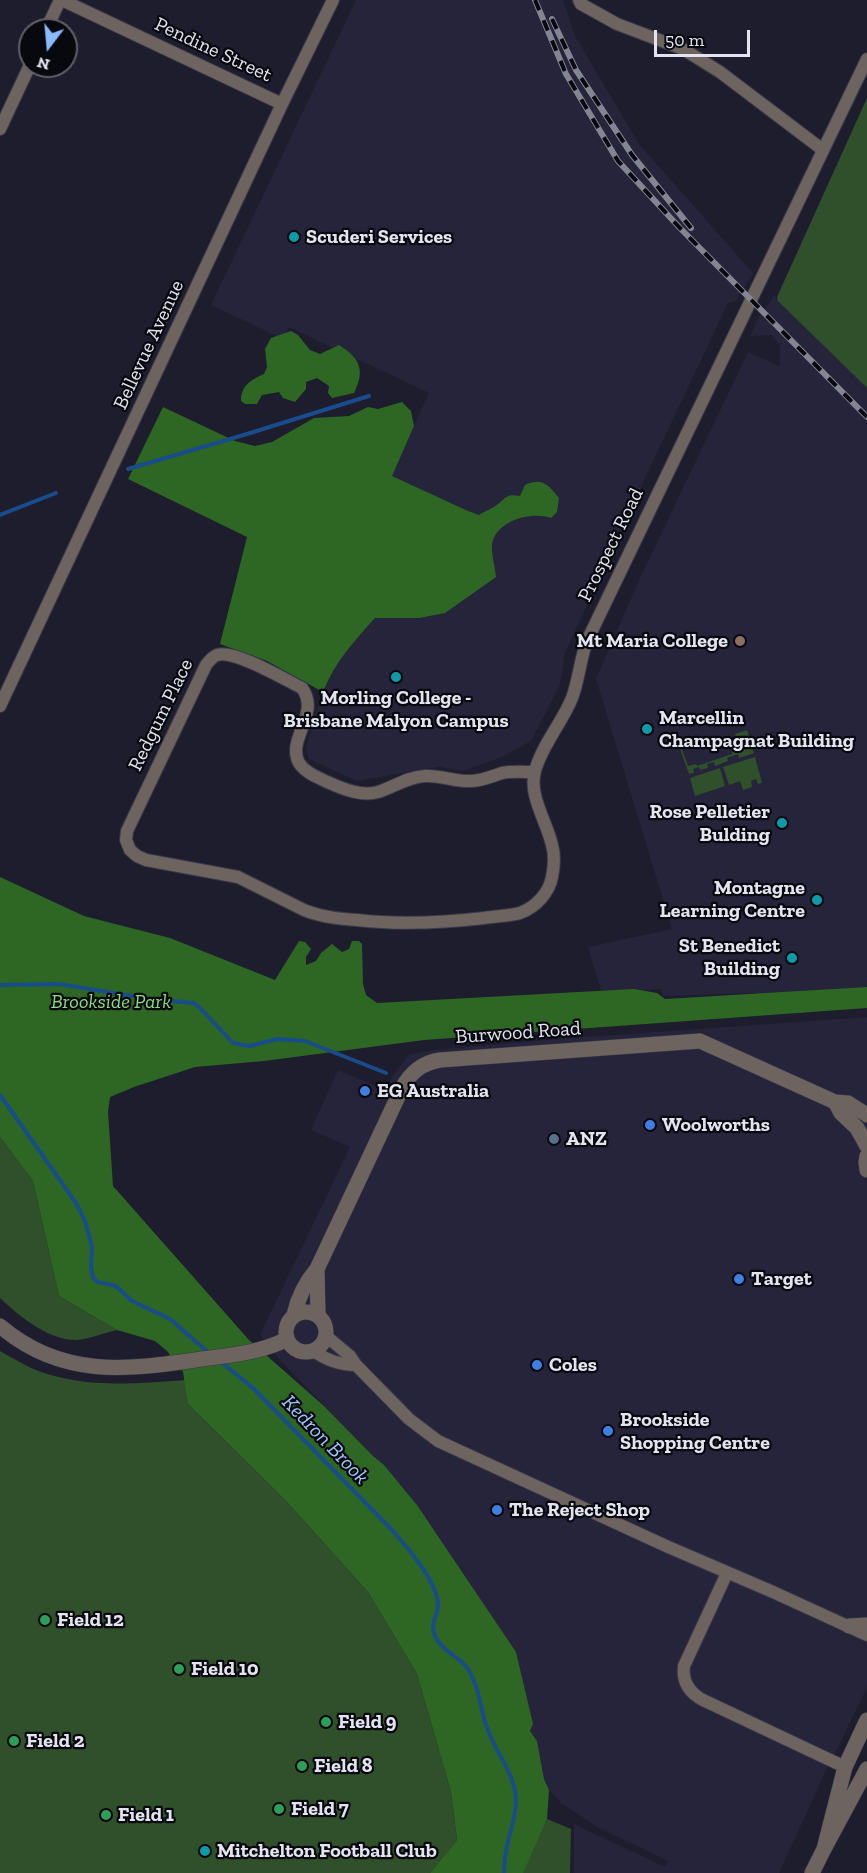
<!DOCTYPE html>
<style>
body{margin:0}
#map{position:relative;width:867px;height:1873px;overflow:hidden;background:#1d1d2e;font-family:"Zilla Slab",serif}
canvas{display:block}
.north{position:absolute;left:18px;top:18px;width:60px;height:60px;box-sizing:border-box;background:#08080f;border:2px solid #606069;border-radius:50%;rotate:196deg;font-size:16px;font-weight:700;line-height:24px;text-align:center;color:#e3e4f0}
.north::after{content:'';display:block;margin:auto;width:21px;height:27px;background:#89bafc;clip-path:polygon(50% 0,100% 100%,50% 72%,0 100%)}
.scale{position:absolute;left:654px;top:30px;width:96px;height:27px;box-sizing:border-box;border:3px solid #e3e4f0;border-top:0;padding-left:8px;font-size:18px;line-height:21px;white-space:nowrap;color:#e3e4f0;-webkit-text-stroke:4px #08080f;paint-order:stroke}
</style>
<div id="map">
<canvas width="867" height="1873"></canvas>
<div class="north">N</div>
<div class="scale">50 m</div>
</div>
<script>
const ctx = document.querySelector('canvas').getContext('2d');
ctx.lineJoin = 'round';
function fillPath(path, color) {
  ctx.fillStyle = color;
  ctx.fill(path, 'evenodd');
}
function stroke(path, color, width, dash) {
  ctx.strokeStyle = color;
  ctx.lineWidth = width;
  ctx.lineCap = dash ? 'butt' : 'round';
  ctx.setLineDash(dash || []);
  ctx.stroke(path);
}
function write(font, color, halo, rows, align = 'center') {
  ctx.font = font + ' "Zilla Slab",serif';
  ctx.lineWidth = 4.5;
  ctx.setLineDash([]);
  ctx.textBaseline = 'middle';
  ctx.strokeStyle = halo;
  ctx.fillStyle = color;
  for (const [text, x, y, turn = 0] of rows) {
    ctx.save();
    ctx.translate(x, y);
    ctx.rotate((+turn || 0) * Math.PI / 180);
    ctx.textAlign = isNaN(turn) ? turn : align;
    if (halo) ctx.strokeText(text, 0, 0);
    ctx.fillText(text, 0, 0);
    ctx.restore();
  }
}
const built = new Path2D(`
 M356,0H563L575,36L639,144L753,273L736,301L728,303L639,491L565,653L560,685L531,741L502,757L464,771L439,767L356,781L309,759L306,749L314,718L328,680L347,648L468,511L391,476L429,393L289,327L283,339L211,305Z
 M773,295L867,388V994L763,1002L755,993L663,996L661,989L602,994L588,947L672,929L596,679L641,576L748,352L780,366V346L771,335L750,336L759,316L771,301Z
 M867,1017V1687L838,1748L834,1753L779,1873H574V1824L665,1867L668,1861L599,1828L561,1803L549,1790L544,1779L537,1741L530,1731L532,1724L516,1652L417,1505L401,1485L384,1465L373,1456L278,1358L260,1335L350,1147L311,1130L338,1070L385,1090L393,1075L410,1054L435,1050L557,1039Z`);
const green = new Path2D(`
 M867,98V388L778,301L777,297Z
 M747,730L754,753L739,758L738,754L727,758L728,761L715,766L714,762L707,764L708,768L700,770L699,767L693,769L694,773L689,774L679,746L689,743L690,746L682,749L688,766L696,764L697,766L732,754V752L740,750L735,734Z
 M755,757L762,783L758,784L756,779L751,781L752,787L743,790L740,781L729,785L723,767Z
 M720,768L725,786L695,796L690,778Z
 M0,1137L33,1181L59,1296L117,1330C104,1333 89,1339 76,1340C48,1340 19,1316 0,1298Z
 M0,1351C9,1356 19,1362 29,1367C77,1389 134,1384 186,1380L188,1404L287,1502L368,1592L417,1674L451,1792L457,1840L430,1873H0Z
 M547,1819L571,1829L570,1873H521Z`);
const forest = new Path2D(`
 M291,331L298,335L310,350L320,354L339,345C359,358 366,369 354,393L332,398L328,393L329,386L317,378L306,382V389L295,402L283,398L279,392L262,395L257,404H245L241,401C241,385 251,380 264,374L267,367L265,349L271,338Z
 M402,402L411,411L414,426L392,476L468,511L479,515C485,511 492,509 498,504C508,496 507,494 520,496L525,485C543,477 548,485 559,498L557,512L551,518C532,511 496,520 492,544C491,554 495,567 496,577L445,613L419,618H375C354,641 334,663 323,692L267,661L220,644L247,537L128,479L163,407L235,441L255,446L272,442L314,418L349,416L368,407L378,409Z
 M0,877L84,916L170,938L275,980L299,941L305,942L311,949L306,957V965L316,961L321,953L332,944L342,952L349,949L352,941H359L362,944L363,984L366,995L377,1003L634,989L657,993L665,999L867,987V1008L424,1040L264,1061L195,1067L134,1087L110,1097L108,1112L113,1186L249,1340L324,1406L373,1456L384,1465L417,1505L516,1652L533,1724L530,1731L537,1741L544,1779L549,1790L547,1819L523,1873H430L457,1840L451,1792L417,1674L368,1592L287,1502L188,1404L183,1372L167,1351L155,1341L117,1330L59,1296L33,1181L0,1137Z`);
const stream = new Path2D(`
 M128,469L247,434L369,396
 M0,515L56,493
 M0,985L59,984L151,999L194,1003L200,1008L233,1043L250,1046L277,1039L305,1041L386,1073
 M0,1095L76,1203L85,1221L92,1247L91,1267L93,1278L98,1282L116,1286L132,1301L170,1319L210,1354
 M221,1362L253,1388L392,1530C408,1548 434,1578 438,1602C440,1614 428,1622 436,1638C443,1652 460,1657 468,1669C479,1686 480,1707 486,1725C494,1751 516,1774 516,1801C516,1817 510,1831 507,1846C505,1855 504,1864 504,1873`);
const minor = new Path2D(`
 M62,0L282,104
 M579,0L581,4L617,24L683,49L720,72L823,150
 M46,30L60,0
 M0,129L30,65
 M0,706L282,104L333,0
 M534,772C524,772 512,771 502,773C492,776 482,781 471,781C456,782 441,775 425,776C407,777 394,787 378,792C360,797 341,788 325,781C315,776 305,772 299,763C286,739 321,714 302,688C284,679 234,649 217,655C212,657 209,661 206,665L127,831L126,840L130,850L137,856L146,860L238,877L304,910C321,917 339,919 357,920C400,925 441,923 484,918C496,916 510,916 520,913C536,907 549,893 552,877C554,867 555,855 552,845C547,822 528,795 535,771C542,745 562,723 572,698C579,680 580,659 587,641L867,59
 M326,1336L350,1356L356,1365L409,1419L438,1441L666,1546L773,1592L867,1635
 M314,1351C326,1360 341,1365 356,1365
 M727,1573L684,1666C682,1682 690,1693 703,1700L845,1767`);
const tertiary = new Path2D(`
 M835,1102L841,1113L857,1128L867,1146
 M867,1156L866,1162L867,1170
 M317,1269L318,1315
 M286 1332a20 20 0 1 1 40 0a20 20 0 1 1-40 0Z
 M294,1315C298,1297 305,1283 317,1269L402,1088C411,1072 422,1063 440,1060L700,1041L835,1102L848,1103L867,1115
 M0,1326C62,1379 127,1370 202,1359C231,1355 260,1353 287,1339
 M849,1626L867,1625
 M824,1849L845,1767L867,1720
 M812,1873L824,1849L867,1769`);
const rail = new Path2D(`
 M535,0L566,74L618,161L679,227L867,417
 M552,19L576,70L632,155L691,228`);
const markers = [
 [294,237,6,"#0f9aa8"],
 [740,641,6,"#8d6e63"],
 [396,677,6,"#0f9aa8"],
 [647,729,6,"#0f9aa8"],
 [782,823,6,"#0f9aa8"],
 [817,900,6,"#0f9aa8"],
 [792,958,6,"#0f9aa8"],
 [365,1091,6,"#3f7fe0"],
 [650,1125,6,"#3f7fe0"],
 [554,1139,6,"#5c6f8a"],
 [739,1279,6,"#3f7fe0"],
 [537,1365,6,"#3f7fe0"],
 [608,1431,6,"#3f7fe0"],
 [497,1510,6,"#3f7fe0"],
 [45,1620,6,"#2e9e5b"],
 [179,1669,6,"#2e9e5b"],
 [326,1722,6,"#2e9e5b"],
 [14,1741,6,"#2e9e5b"],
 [302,1766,6,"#2e9e5b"],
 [279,1809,6,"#2e9e5b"],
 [106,1815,6,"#2e9e5b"],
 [205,1851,6,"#0f9aa8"]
];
const streetNames = [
 ["Pendine Street",213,50,25],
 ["Bellevue Avenue",149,345,-65],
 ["Prospect Road",611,545,-64],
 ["Redgum Place",161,715,-64],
 ["Burwood Road",518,1033,-4]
];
const poiNames = [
 ["Scuderi Services",306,237],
 ["Mt Maria College",728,641,"right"],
 ["Morling College -",396,698,"center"],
 ["Brisbane Malyon Campus",396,721,"center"],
 ["Marcellin",659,718],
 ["Champagnat Building",659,741],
 ["Rose Pelletier",770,812,"right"],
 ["Bulding",770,835,"right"],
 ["Montagne",805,888,"right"],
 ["Learning Centre",805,911,"right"],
 ["St Benedict",780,946,"right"],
 ["Building",780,969,"right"],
 ["EG Australia",377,1091],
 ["Woolworths",662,1125],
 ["ANZ",566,1139],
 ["Target",751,1279],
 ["Coles",549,1365],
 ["Brookside",620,1420],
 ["Shopping Centre",620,1443],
 ["The Reject Shop",509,1510],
 ["Field 12",57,1620],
 ["Field 10",191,1669],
 ["Field 9",338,1722],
 ["Field 2",26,1741],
 ["Field 8",314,1766],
 ["Field 7",291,1809],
 ["Field 1",118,1815],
 ["Mitchelton Football Club",217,1851]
];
const parkNames = [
 ["Brookside Park",111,1002]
];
const waterNames = [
 ["Kedron Brook",325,1440,46]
];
fillPath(built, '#25243b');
fillPath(green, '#2f502a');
fillPath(forest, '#2d6723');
stroke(stream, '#184c8a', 4);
stroke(minor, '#393949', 14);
stroke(tertiary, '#393949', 16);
stroke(minor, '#6d635f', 12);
stroke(tertiary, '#6d635f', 15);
stroke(rail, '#848593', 6);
stroke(rail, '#08080f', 4, [11]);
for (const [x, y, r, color] of markers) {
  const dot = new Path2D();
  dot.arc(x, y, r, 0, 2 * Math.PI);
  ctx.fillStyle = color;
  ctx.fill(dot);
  stroke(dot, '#08080f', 2);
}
write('20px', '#e3e4f0', '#08080f', streetNames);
write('bold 20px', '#e3e4f0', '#08080f', poiNames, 'left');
write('italic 20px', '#8cdb7f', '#08080f', parkNames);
write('italic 21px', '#9dc6fd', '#08080f', waterNames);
</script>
